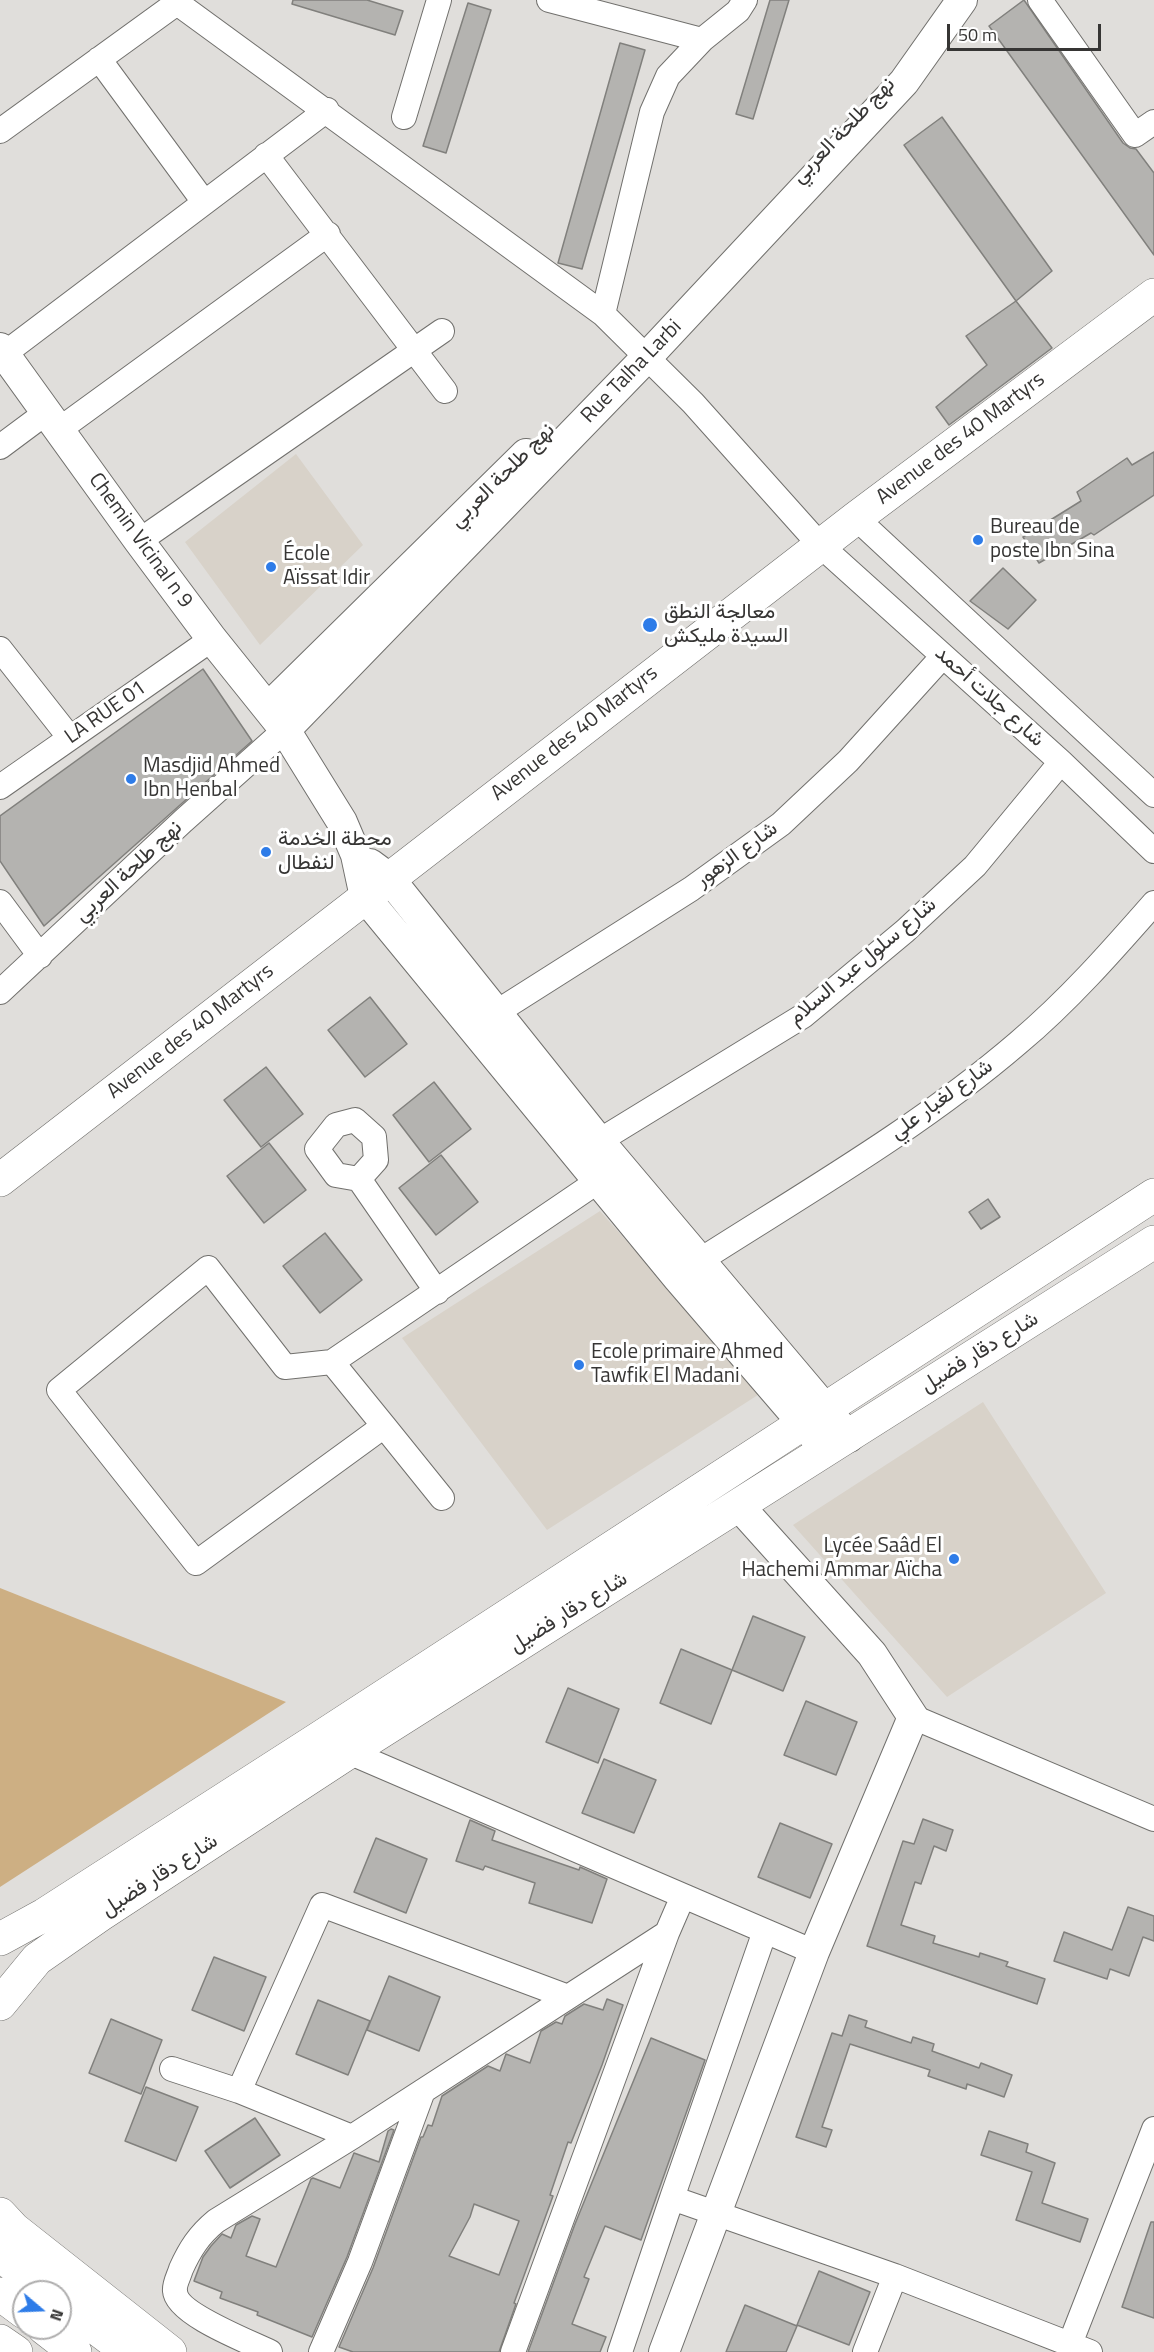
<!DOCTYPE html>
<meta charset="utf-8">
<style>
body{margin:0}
#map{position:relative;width:1154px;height:2352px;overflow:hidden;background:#e0dedb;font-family:"Titillium Web",sans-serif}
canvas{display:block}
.north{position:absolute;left:12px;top:2280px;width:60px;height:60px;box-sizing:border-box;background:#fff;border:2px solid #afaeae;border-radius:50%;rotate:109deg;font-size:16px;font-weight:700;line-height:24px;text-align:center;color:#363534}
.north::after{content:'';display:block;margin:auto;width:21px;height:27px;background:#2e7ce8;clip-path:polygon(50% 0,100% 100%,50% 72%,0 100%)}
.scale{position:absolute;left:947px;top:24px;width:154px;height:27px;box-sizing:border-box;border:3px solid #363534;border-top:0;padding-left:8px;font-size:18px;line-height:21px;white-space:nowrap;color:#363534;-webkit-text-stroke:4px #fff;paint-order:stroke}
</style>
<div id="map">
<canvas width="1154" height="2352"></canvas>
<div class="north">N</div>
<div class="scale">50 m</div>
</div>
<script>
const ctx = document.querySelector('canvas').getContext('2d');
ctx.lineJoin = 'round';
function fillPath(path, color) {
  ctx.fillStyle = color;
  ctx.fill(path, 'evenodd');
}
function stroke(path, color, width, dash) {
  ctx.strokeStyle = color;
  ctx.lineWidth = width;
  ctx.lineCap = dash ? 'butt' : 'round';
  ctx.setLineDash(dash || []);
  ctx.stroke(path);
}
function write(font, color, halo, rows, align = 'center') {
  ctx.font = font + ' "Titillium Web",Vazirmatn,sans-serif';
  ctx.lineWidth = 6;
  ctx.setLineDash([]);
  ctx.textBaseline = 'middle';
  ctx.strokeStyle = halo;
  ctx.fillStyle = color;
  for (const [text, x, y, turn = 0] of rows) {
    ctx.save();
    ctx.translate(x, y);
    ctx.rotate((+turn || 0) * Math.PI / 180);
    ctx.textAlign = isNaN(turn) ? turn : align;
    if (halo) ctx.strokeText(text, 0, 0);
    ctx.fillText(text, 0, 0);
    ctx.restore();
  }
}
const built = new Path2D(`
 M296,454L363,545L260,645L185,542Z
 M600,1211L761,1393L547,1530L402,1338Z
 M983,1402L1106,1593L947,1697L793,1525Z`);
const green = new Path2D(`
 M0,1588L286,1702L0,1887Z`);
const building = new Path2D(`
 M293,0H367L403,11L395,35L292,4Z
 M770,0H789L753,119L736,114Z
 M1024,0L1123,143L1130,148L1136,149L1154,173V255L989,26Z
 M468,3L491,10L446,153L423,146Z
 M620,43L645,50L582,269L558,263Z
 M942,117L1052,271L1016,301L904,145Z
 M1016,301L1052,348L949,425L936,407L987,365L966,336Z
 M1154,452V495L1094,535L1091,533L1039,563L1023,537L1081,501L1077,492L1127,458L1132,465Z
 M1003,568L1036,600L1008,629L970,601Z
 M203,669L252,741L44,926L0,861V816Z
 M370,997L407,1044L365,1077L328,1030Z
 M266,1067L303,1114L261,1147L224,1100Z
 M434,1082L471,1129L429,1162L393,1115Z
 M269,1143L306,1190L264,1223L227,1176Z
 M441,1155L478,1202L436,1235L399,1188Z
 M988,1199L1000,1217L981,1229L969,1212Z
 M325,1233L362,1280L320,1313L283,1266Z
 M753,1616L805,1637L783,1691L732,1670Z
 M681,1649L732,1670L711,1724L660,1703Z
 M568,1688L619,1709L598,1763L546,1742Z
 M806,1701L857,1722L836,1775L784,1755Z
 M604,1759L656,1780L634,1833L582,1813Z
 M923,1819L953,1830L946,1851L934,1846L921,1884L915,1882L901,1925L935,1936L933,1943L979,1957L980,1953L1008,1962L1006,1966L1045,1979L1037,2004L867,1946L903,1841L914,1844Z
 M470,1820L495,1831L492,1840L579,1870L580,1867L607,1879L592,1923L529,1903L535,1883L485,1866L483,1870L456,1861Z
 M780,1823L832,1844L810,1898L758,1877Z
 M376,1838L427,1859L406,1913L354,1892Z
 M1128,1907L1154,1916V1941L1143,1937L1129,1976L1110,1969L1107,1979L1054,1961L1064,1932L1112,1950Z
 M214,1957L266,1977L244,2031L192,2010Z
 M389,1976L440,1997L419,2051L367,2030Z
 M607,1999L623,2005L602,2065L571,2143L568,2142L550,2195L553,2196L514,2303L516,2304L499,2352H353L339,2347L373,2268L421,2137H423L428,2125L432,2126L442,2096L488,2066L500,2071L506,2054L530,2063L541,2031L556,2022L562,2024L565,2016L584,2004L603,2010ZM474,2204L519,2221L499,2275L449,2256L470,2217Z
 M318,2000L370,2021L348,2075L296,2054Z
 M849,2015L867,2021L865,2027L911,2043L913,2037L934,2044L932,2051L979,2068L981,2063L1012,2075L1004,2097L967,2084L966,2089L928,2076L930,2070L850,2044L822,2127L832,2130L826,2147L796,2137L832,2033L842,2036Z
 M111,2019L162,2040L141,2094L89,2073Z
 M651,2038L705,2060L641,2240L605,2226L584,2277L589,2279L572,2324L606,2337L600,2352H528L575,2224Z
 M146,2087L198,2107L176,2161L125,2141Z
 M255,2118L280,2155L230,2188L205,2151Z
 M391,2129L394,2130L347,2257L312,2337L257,2315L258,2312L220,2298L222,2292L194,2281L203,2257L211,2246L222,2234L231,2238L236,2225L252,2216L260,2219L246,2256L276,2267L311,2179L313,2178L340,2188L354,2153L379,2162L388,2131Z
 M989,2131L1028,2144L1026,2152L1055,2163L1042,2203L1088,2219L1080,2242L1016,2220L1032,2172L981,2155Z
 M1151,2222H1154V2318L1122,2307Z
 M819,2271L870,2292L849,2345L797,2325Z
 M745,2305L797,2326L786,2352H726Z`);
const minor = new Path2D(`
 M173,0L603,314L693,403L820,545L1061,762L1154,851
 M549,0L702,40
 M1040,0L1135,135L1154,122
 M99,59L204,202
 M404,117L439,0
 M0,131L181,0
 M266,155L445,391
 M603,314L652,112L668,76L702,40L738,11L745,0
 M4,354L327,110
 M60,429L328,234
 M0,447L47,412
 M856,518L1154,795
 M139,541L442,331
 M0,649L70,738
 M0,787L212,639
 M0,902L40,956
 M0,992L183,821L285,730
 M497,1012L691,889L781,824L848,761L943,656
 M599,1141L803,1016L905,931L975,866L1061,762
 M359,1179L336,1175L317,1149L336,1125L355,1120L374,1137L376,1160L359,1179L437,1292
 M699,1261C807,1192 920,1127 1018,1043C1068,1001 1111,952 1154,903
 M332,1362L384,1426L196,1563L59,1390L208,1268L285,1367L332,1362L613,1171
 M384,1426L442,1498
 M913,1717L1154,1819
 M337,1747L765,1931L672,2198L895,2276L1090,2352
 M765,1931L814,1952
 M172,2069L239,2091L352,2137
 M239,2091L322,1905L568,1997
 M1070,2344L1154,2129
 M270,2352C250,2342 176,2314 175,2291C174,2284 179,2276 181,2269C190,2249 199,2235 216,2221L352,2137L667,1933
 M321,2352L360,2262L423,2091
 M513,2352L667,1933L683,1896
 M620,2352L672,2198
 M865,2352L895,2276`);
const tertiary = new Path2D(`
 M0,348L139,541L212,639L285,730L342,822L356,855L365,897L678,1278L826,1450
 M268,708L526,454
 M285,730L646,358L904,82L962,0
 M370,864L389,878L599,1141L849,1437
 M664,2352L814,1952L913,1717L872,1654L739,1506`);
const secondary = new Path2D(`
 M0,1180L856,518L1154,295`);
const primary = new Path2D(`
 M0,1939L44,1915L318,1739L1154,1195
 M0,2004L37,1959L100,1915L349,1752L1154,1242`);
const trunk = new Path2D(`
 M0,2214L14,2229L170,2352
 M0,2255L49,2292
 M0,2294L24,2312
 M60,2301L128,2352
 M44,2328L75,2352
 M0,2341L16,2352`);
const markers = [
 [978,540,6,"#2e7ce8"],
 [271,567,6,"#2e7ce8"],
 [650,625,8,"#2e7ce8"],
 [131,779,6,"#2e7ce8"],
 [266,852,6,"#2e7ce8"],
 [579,1365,6,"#2e7ce8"],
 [954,1559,6,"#2e7ce8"]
];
const streetNames = [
 ["نهج طلحة العربي",844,131,-46],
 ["Rue Talha Larbi",632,372,-46],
 ["Avenue des 40 Martyrs",961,439,-37],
 ["نهج طلحة العربي",503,476,-45],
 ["Chemin Vicinal n 9",140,541,54],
 ["شارع جلات أحمد",989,697,42],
 ["LA RUE 01",106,713,-35],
 ["Avenue des 40 Martyrs",575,734,-38],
 ["شارع الزهور",737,855,-36],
 ["نهج طلحة العربي",129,872,-43],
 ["شارع سلول عبد السلام",863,962,-40],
 ["Avenue des 40 Martyrs",191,1032,-38],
 ["شارع لغبار علي",942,1100,-36],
 ["شارع دقار فضيل",980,1353,-32],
 ["شارع دقار فضيل",569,1613,-32],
 ["شارع دقار فضيل",160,1876,-33]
];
const poiNames = [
 ["Bureau de",990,528],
 ["poste Ibn Sina",990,552],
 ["École",283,555],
 ["Aïssat Idir",283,579],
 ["معالجة النطق",664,613],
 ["السيدة مليكش",664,637],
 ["Masdjid Ahmed",143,767],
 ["Ibn Henbal",143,791],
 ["محطة الخدمة",278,840],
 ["لنفطال",278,864],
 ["Ecole primaire Ahmed",591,1353],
 ["Tawfik El Madani",591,1377],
 ["Lycée Saâd El",942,1547,"right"],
 ["Hachemi Ammar Aïcha",942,1571,"right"]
];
fillPath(built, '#d8d2c9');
fillPath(green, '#cdaf83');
fillPath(building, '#b4b3b0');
stroke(building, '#81807d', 1.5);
stroke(minor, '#71706d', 26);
stroke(tertiary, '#71706d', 32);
stroke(secondary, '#71706d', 34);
stroke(primary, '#71706d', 34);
stroke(trunk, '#71706d', 34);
stroke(minor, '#fff', 24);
stroke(tertiary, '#fff', 30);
stroke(secondary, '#fff', 33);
stroke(primary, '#fff', 33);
stroke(trunk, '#fff', 33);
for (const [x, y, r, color] of markers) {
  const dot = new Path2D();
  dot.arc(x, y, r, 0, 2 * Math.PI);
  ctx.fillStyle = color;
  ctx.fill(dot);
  stroke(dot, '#fff', 2);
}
write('21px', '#363534', '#fff', streetNames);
write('21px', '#363534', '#fff', poiNames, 'left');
</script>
